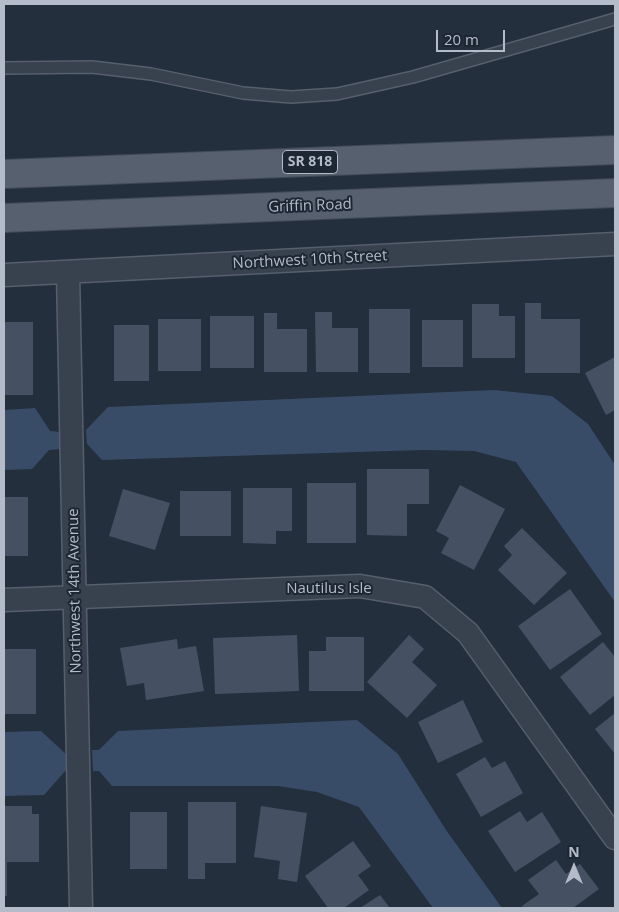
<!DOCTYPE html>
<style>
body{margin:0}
#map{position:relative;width:619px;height:912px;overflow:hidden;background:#242f3e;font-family:"Open Sans",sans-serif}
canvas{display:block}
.frame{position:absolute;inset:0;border:5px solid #b4bcc9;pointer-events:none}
.north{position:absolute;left:549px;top:842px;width:50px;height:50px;-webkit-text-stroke:4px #1d2633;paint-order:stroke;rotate:0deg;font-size:14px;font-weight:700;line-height:20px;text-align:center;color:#b4bcc9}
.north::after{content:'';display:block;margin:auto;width:18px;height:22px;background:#b4bcc9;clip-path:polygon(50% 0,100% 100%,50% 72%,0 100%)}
.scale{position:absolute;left:436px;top:30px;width:69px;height:22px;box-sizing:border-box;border:2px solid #b4bcc9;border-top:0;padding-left:6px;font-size:15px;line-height:18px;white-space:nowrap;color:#b4bcc9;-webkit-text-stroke:4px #1d2633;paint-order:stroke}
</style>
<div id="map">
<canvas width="619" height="912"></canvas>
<div class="frame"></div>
<div class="north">N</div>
<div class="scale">20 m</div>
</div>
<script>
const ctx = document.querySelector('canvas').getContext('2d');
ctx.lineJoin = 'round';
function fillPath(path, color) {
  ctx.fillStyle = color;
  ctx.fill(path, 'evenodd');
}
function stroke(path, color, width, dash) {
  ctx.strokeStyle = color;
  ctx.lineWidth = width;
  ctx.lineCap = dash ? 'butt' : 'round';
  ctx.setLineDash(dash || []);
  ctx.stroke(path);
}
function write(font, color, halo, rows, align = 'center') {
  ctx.font = font + ' "Open Sans",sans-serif';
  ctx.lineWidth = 4;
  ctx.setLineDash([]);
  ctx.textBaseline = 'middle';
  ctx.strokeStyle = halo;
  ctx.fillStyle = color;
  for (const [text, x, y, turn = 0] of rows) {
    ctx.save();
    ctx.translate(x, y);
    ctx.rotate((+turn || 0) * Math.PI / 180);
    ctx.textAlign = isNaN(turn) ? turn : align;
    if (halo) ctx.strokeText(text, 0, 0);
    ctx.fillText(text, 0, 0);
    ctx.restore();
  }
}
const water = new Path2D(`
 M494,390L552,396L588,424L615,465V602L516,462L474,451L423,450L102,460L87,444L86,430L108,407Z
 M35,408L50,431L60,432V449L49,450L32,469L4,470V410Z
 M357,720L398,754L446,830L502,908H433L359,807L317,792L278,786H112L99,771H93L92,750H99L118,731Z
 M41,731L67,755L66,770L44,795L4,796V732Z`);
const building = new Path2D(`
 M525,303H541V319H580V373H525Z
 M472,304H499V316H515V358H472Z
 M369,309H410V373H369Z
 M315,312H332V328H358V372H316Z
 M264,313H277V329H307V372H264Z
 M210,316H254V368H210Z
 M158,319H201V371H158Z
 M422,320H463V367H422Z
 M4,322H33V395H4Z
 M114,325H149V381H114Z
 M615,357V410L606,415L585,373Z
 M367,469H429V504H407V536L367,535Z
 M307,483H356V543H307Z
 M460,485L505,509L474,570L441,553L449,538L436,531Z
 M243,488H292V531H276V544L243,543Z
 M123,489L170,503L155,550L109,536Z
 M180,491H231V536H180Z
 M4,497H28V556H4Z
 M522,528L567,573L534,605L498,570L512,555L504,546Z
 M570,589L602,634L550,670L518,626Z
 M297,635L299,691L215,694L213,638Z
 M409,635L424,649L412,662L437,685L407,718L367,682Z
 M326,637H364V691H309V651H326Z
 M177,639L178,649L196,646L204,691L146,700L144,683L127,686L120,648Z
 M603,642L615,657V695L590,715L560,677Z
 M4,649H36V714H4Z
 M463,700L483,742L438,763L418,722Z
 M615,713V754L595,729Z
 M485,757L492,768L505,761L523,793L481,817L456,774Z
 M188,802H236V863H205V879H188Z
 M4,806H32V814H39V862H7V896H4Z
 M261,806L307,813L297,882L278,879L280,861L254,857Z
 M520,811L527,822L542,812L561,842L515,872L488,831Z
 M130,812H167V869H130Z
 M353,841L371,866L358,875L369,890L344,908H328L305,876Z
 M556,860L566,874L580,864L599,889L573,908H524L522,906L539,894L528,880Z
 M380,895L390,908H360Z`);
const service = new Path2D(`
 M4,68L92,67L151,74L243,93L291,97L337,94L413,77L615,19`);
const minor = new Path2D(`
 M68,273L81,908
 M4,275L615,244
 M4,600L360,586L425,597L468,633L615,838`);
const primary = new Path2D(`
 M4,174L615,150
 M4,218L615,193`);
const shields = [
 [310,162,55]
];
const shieldNames = [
 ["SR 818",310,162]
];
const streetNames = [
 ["Griffin Road",310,206,-2],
 ["Northwest 10th Street",310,260,-3],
 ["Nautilus Isle",329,589],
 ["Northwest 14th Avenue",75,591,-91]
];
fillPath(water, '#394c67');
fillPath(building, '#455162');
stroke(service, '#565f6c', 14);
stroke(minor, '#565f6c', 25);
stroke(primary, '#414a57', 30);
stroke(service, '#38414e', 11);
stroke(minor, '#38414e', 22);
stroke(primary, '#56606e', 28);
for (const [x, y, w] of shields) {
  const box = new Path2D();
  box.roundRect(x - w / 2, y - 11.5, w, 23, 4);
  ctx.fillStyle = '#1d2633';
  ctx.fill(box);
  stroke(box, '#b4bcc9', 1);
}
write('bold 14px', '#b4bcc9', null, shieldNames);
write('15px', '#b4bcc9', '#1d2633', streetNames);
</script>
